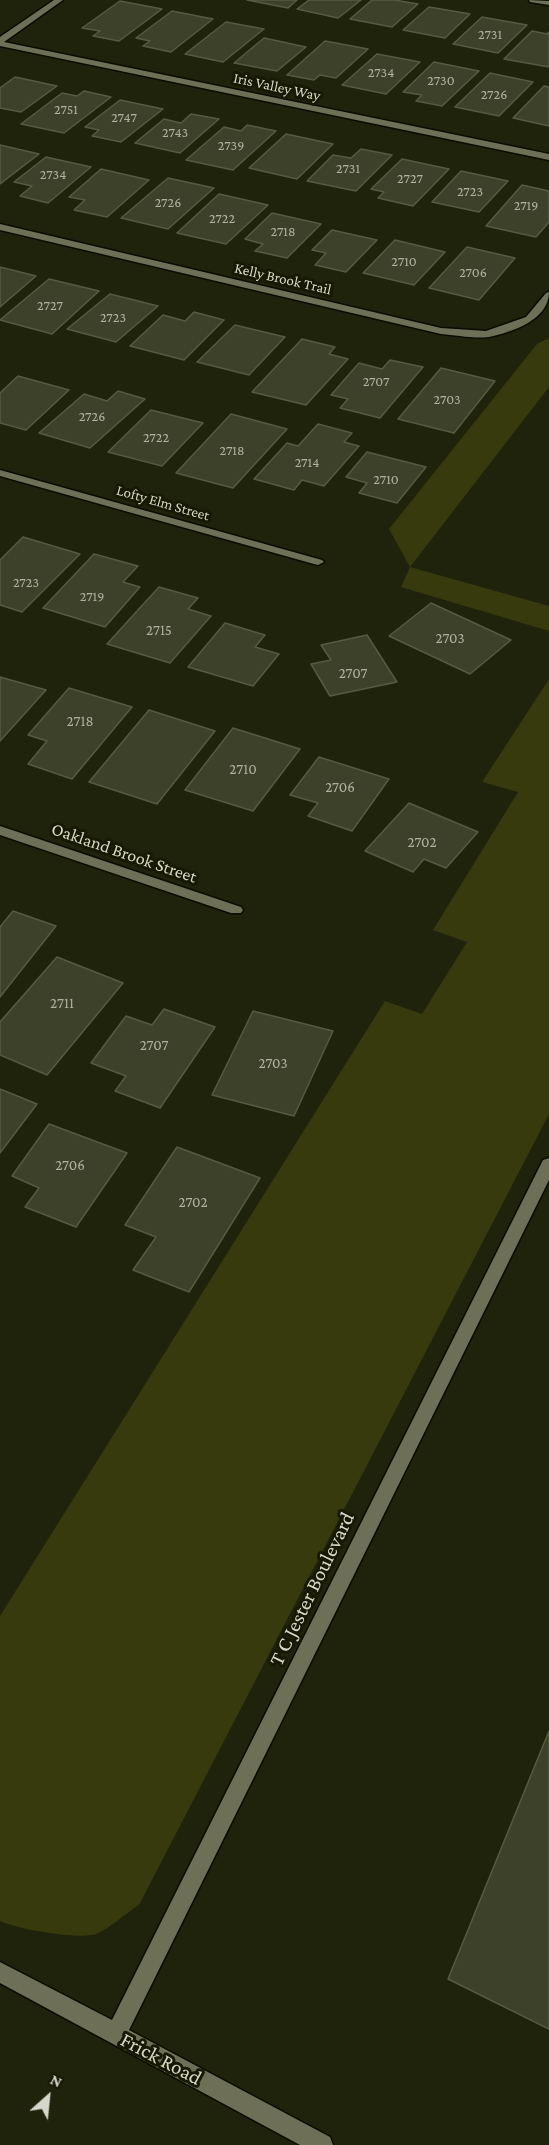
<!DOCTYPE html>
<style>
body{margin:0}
#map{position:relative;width:549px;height:2145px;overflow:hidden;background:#20230b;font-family:"Crimson Pro",serif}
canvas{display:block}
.north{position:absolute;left:18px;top:2067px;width:60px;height:60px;-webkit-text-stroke:4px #171903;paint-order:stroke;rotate:27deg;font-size:16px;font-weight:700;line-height:24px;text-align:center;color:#d5d7c9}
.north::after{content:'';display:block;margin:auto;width:21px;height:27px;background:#d5d7c9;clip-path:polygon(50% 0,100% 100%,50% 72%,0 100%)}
</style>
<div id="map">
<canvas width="549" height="2145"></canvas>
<div class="north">N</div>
</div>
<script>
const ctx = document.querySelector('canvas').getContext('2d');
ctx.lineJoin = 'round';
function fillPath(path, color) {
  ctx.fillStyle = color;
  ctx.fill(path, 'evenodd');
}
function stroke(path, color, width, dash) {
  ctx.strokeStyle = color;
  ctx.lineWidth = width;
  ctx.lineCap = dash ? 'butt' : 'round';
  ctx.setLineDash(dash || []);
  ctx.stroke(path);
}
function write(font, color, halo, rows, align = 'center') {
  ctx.font = font + ' "Crimson Pro",serif';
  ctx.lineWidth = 6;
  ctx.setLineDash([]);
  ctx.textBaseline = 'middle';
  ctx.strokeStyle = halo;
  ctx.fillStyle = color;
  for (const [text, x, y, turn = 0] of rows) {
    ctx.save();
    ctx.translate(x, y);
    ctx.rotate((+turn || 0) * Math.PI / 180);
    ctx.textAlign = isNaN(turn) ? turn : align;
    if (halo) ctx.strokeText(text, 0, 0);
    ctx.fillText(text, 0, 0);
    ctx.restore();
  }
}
const green = new Path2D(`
 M549,338V387L410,567L549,606V631L401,587L410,567L389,529L537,344Z
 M549,679V1114L139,1905C125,1914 110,1928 96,1934C78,1940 17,1929 0,1921V1616L385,1001L422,1014L467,942L433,930L518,792L482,782Z`);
const building = new Path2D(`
 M247,0H297L288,8Z
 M309,0H361L338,18L297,9Z
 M372,0H394L418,4L392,27L350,19Z
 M120,1L162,9L119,41L93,36L100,31L82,28Z
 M429,7L470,14L445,38L403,30Z
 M172,11L213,19L171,52L143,46L150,41L136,38Z
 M482,17L527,25L498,53L453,44Z
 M226,22L264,29L223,62L185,54Z
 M532,31L547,34L549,32V67L504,59Z
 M264,38L306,47L277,71L234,63Z
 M325,41L368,49L336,78L320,75L314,80L287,75Z
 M377,54L420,62L386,94L342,85Z
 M434,62L479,71L442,106L416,101L422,95L403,92Z
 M490,73L533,82L499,116L455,107Z
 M15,77L57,86L21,112L0,108V88Z
 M544,86L549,87V126L513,118Z
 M84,91L111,97L64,133L21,124L62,93L77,96Z
 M120,100L163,109L121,142L92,136L99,130L85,127Z
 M191,114L219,119L180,153L135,143L164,119L181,123Z
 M247,125L276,131L233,170L186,160L224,127L241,131Z
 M286,134L333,144L297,179L249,168Z
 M0,145L39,154L0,184Z
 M361,149L392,155L356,191L307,181L333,155L351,158Z
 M46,157L91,167L48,203L20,196L32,186L14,182Z
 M402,159L449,169L413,206L378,198L384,192L371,189Z
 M101,169L149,180L107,217L74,210L85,200L69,197Z
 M461,171L508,181L479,212L432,202Z
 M168,178L214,188L168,229L121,218Z
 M522,185L549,191V222L536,237L486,226Z
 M219,194L268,205L226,244L177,233Z
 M272,213L321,224L287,258L255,251L263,244L245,239Z
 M332,230L377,240L346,272L315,265L326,253L312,250Z
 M395,240L445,252L414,285L363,273Z
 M467,247L515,258L479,300L429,288Z
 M0,267L36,276L0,307Z
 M49,279L99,291L52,334L0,320Z
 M110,294L158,306L116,342L67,329Z
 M194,312L224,320L184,360L130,346L163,315L185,321Z
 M235,325L285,337L249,375L197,362Z
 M302,339L335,347L329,354L348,359L306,405L252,392Z
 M390,360L423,367L380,418L340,408L348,399L331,395L359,363L382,369Z
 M441,368L495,381L454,433L398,419Z
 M18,376L69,390L26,430L0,423V393Z
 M118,391L145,399L90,448L39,433L84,394L107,401Z
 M151,410L203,423L162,466L108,452Z
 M231,414L287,429L233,488L176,473Z
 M318,424L352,433L344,442L359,446L324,486L302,480L294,490L254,479L287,443L298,446Z
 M367,452L426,467L397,503L359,493L367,483L346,477Z
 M23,537L80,554L22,612L0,605V560Z
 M94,554L138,566L123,582L140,587L105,627L43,608Z
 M159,587L198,598L188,609L211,616L170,663L107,644Z
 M431,603L511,640L470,674L389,636Z
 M225,623L265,635L255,647L279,654L253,686L188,667Z
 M367,635L397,682L330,696L311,664L331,660L321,645Z
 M0,677L46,690L0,741Z
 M69,688L132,707L72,779L28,764L47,741L28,735Z
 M149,710L215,731L157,804L89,782Z
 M233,728L300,749L253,811L185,790Z
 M319,757L389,779L352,831L308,816L318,803L290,795Z
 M409,803L478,832L446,868L424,859L413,872L365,851Z
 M13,911L56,926L0,997V927Z
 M57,957L123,983L47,1075L0,1055V1022Z
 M164,1009L215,1027L160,1108L115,1091L126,1076L91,1063L126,1016L152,1025Z
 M253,1011L333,1031L294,1116L212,1095Z
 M0,1089L37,1104L0,1153Z
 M49,1124L127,1153L76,1227L25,1207L39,1188L12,1176Z
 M177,1147L260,1178L189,1292L133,1270L156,1237L125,1225Z
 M549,1731V2029L448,1979Z`);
const street = new Path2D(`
 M54,0H63L4,42L549,154V160L0,46V37Z
 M529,0L549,1V5L530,2Z
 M0,224L441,328L486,331L526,317L546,293L549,292C549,320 512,332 489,337C474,339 456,335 441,334L0,230Z
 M0,470L322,560L324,562L318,565L314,564L0,476Z
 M0,826L241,907L243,910L241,913H231L0,835Z`);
const secondary = new Path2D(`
 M549,1158V1180L129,2030L330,2137L333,2145H300L0,1983V1962L112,2020L541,1164L543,1160Z`);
const farNumbernames = [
 ["2731",490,35],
 ["2734",381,73],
 ["2730",441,81],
 ["2726",494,95],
 ["2751",66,110],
 ["2747",124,118],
 ["2743",175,133],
 ["2739",231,146],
 ["2731",348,169],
 ["2734",53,175],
 ["2727",410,179],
 ["2723",470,192],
 ["2726",168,203],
 ["2719",526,206],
 ["2722",222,219],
 ["2718",283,232],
 ["2710",404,262],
 ["2706",473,273],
 ["2727",50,306],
 ["2723",113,318],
 ["2707",376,382],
 ["2703",447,400],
 ["2726",92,417],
 ["2722",156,438],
 ["2718",232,451],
 ["2714",307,463],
 ["2710",386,480],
 ["2723",26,583],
 ["2719",92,597]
];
const farStreetnames = [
 ["Iris Valley Way",277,87,12],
 ["Kelly Brook Trail",283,279,13],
 ["Lofty Elm Street",163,503,16]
];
const numberNames = [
 ["2715",159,630],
 ["2703",450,638],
 ["2707",353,673],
 ["2718",80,721],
 ["2710",243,769],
 ["2706",340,787],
 ["2702",422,842],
 ["2711",62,1003],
 ["2707",154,1045],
 ["2703",273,1063],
 ["2706",70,1165],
 ["2702",193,1202]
];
const streetNames = [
 ["Oakland Brook Street",124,853,19]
];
const nearStreetnames = [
 ["T C Jester Boulevard",312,1589,-64],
 ["Frick Road",161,2059,28]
];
fillPath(green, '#363a0d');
fillPath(building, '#3e4129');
stroke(building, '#565a40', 1.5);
stroke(street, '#0a0c00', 3);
stroke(secondary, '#0a0c00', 3);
fillPath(street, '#6d7056');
fillPath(secondary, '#6d7056');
write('14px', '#afb2a1', null, farNumbernames);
write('15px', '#d5d7c9', '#171903', farStreetnames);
write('15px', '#afb2a1', null, numberNames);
write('18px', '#d5d7c9', '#171903', streetNames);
write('21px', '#d5d7c9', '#171903', nearStreetnames);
</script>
